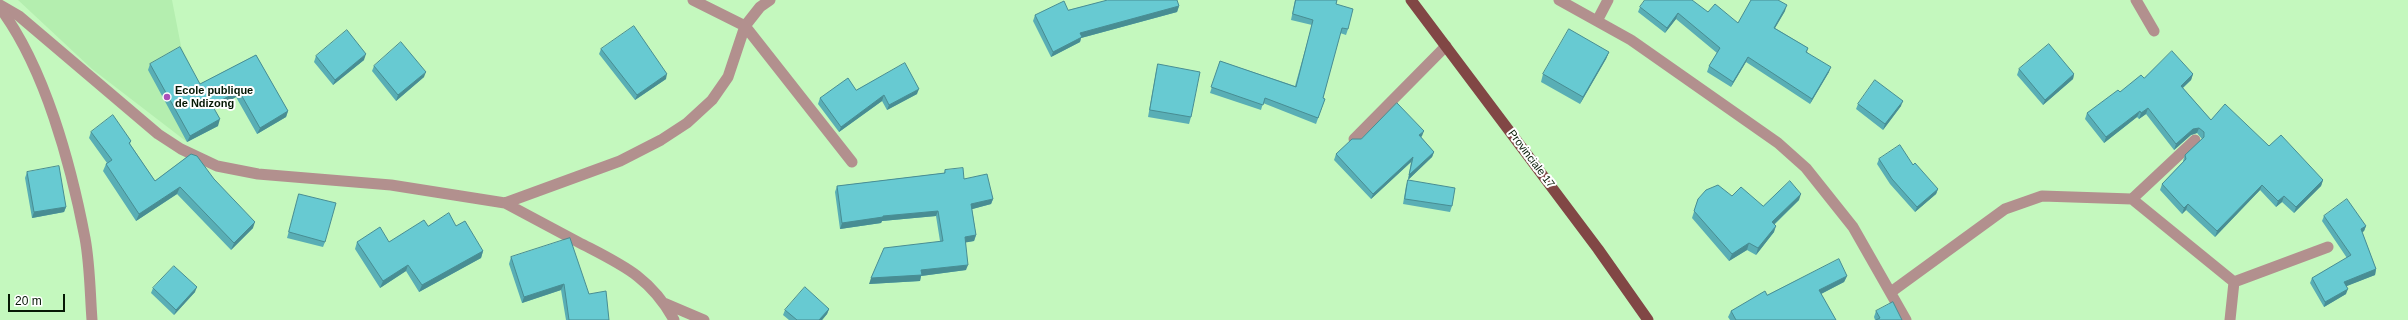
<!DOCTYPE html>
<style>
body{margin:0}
#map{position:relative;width:2408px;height:320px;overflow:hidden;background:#c4f8be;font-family:Arial,sans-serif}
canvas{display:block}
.scale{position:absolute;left:8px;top:294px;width:57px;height:18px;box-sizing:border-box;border:2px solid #061905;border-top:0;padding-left:5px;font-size:12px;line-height:14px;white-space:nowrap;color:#061905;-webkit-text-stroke:3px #fff;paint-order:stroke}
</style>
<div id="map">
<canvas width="2408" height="320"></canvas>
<div class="scale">20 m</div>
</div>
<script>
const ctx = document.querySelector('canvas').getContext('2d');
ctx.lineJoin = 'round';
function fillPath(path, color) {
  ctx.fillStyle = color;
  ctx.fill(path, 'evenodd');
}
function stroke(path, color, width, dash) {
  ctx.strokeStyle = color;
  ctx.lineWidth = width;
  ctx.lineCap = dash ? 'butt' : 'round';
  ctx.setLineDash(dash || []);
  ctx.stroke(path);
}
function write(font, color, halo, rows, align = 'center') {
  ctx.font = font + ' Arial,sans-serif';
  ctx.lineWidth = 4;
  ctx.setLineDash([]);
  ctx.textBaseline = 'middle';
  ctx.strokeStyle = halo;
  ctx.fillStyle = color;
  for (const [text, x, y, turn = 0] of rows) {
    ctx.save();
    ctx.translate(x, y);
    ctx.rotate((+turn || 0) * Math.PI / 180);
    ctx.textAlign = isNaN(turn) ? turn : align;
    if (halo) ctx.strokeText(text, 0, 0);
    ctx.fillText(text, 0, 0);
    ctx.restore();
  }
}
const built = new Path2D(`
 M18,0H172L181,46L219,124L187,142L92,69Z`);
const minor = new Path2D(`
 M693,0L745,26L852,162
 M1559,0L1631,40L1778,143L1806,168L1853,227L1906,320
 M2136,0L2154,31
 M0,5L19,16L158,134L181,149L217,166L258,174L391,185L505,203L620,161L661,140L687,123L712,100L728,77L745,26L760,7L770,0
 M1597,21L1608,0
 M1354,139L1446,46
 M2132,199L2195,140
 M505,203C529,216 554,229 578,242C620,264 650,276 674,320
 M2234,282L2328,247
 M1891,292L2005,209L2042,196L2132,199L2234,282L2230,320
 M664,303L704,320`);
const tertiary = new Path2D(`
 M0,8C45,68 71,165 85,238C90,265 90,293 92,320`);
const primary = new Path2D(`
 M1411,0L1598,249L1648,320`);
const wall = new Path2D(`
 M1295,0H1337L1336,4L1348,29L1346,35L1340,33L1323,98L1325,99L1316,124L1263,103L1261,110L1210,93L1220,61L1295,86L1312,25L1291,20Z
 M1179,6L1177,12L1081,38L1080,42L1051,57L1033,21L1035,15L1068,10Z
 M1640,7L1708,12L1738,23L1785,11L1775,28L1808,48L1807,52L1829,72L1810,104L1746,62L1731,87L1707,72L1709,66L1717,53L1676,19L1665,33L1638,12Z
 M601,49L666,79L635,100L599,54Z
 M1609,52L1606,59L1580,104L1541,82L1543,74Z
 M256,55L288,111L286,117L257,134L236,97L214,109L218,126L187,142L148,70L150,64L200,84Z
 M316,56L364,60L333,85L314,62Z
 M1158,64L1191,117L1189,124L1148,117L1156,72Z
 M374,66L424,77L396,101L372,71Z
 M2019,69L2074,74L2073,79L2043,105L2017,75Z
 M2193,74L2191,80L2183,88L2211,120L2269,146L2323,180L2321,186L2294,213L2282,202L2276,207L2260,190L2215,237L2186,210L2182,214L2160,190L2162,184L2183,162V161L2185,155L2202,139L2197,133L2191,135L2174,150L2146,114L2139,119L2137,117L2104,143L2085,119L2087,113L2120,92L2144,78Z
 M856,90L917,94L887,110L882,101L839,132L818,104L820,98Z
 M1858,104L1901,106L1883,130L1856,109Z
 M91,132L131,141L130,144L155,181L191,154L253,228L231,250L177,194L136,221L103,171L106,164L107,163L89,138Z
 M1422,136L1421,137L1434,152L1432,157L1408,180L1411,162L1371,199L1334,160L1336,154Z
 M1879,159L1913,165L1938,189L1936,194L1915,212L1890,184L1877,164Z
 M945,170L964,179L993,199L991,204L972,209L976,235L974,241L966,242V270L921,276L920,281L869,284L940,241L936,216L882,221L881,223L840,229L835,192L837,186L944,173Z
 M27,172L66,207L64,212L32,218L25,178Z
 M1408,180L1452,206L1450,212L1403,204L1406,186Z
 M299,194L325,242L323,247L287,238Z
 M1732,196L1763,206L1799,200L1775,224L1774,232L1756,255L1747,250L1729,261L1692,218L1698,199Z
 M2324,216L2366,226L2364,231L2362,232L2376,269L2375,275L2346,286V294L2324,307L2310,283L2312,278L2347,258L2322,221Z
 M428,226H456L483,251L481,258L419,292L406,271L380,288L355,249L357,242H389Z
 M511,257L589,294L609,320H566L561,290L522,303L509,264Z
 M1847,276L1844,282L1821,294L1836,320H1730L1728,317L1731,311L1767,295Z
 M153,288L195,292L174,315L151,293Z
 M829,309L827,314L822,320H789L783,315L785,310Z
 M1876,311L1902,320H1875L1874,317Z`);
const shadedWall = new Path2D(`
 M1787,5L1785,11L1772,33L1774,28Z
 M1179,6L1177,12L1081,38L1080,42L1051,57L1053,52L1080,33Z
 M1678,13L1676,19L1665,33L1667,28Z
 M1609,52L1606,59L1580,104L1583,97Z
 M366,54L364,60L333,85L335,80Z
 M1748,57L1746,62L1731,87L1733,82Z
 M1831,67L1829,72L1810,104L1812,99Z
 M426,72L424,77L396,101L398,95Z
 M667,74L666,79L635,100L637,95Z
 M2074,74L2073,79L2043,105L2045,100Z
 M2193,74L2191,80L2179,91L2181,86Z
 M919,89L917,94L887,110L889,105Z
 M239,91L236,97L210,111L212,105Z
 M884,95L882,101L839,132L841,127Z
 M1903,101L1901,106L1883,130L1885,124Z
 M2148,108L2146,114L2139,119L2141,113Z
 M288,111L286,117L257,134L260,128Z
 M2140,111L2137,117L2104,143L2106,137Z
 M220,119L218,126L187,142L190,136Z
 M2199,128L2197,133L2191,135L2174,150L2176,144L2193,129Z
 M1424,131L1422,136L1417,141L1419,135Z
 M1434,152L1432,157L1408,180L1409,175Z
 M1413,157L1411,162L1371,199L1373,194Z
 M2323,180L2321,186L2294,213L2296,207Z
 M2262,185L2260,190L2215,237L2217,231Z
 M180,187L177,194L136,221L139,214Z
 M1938,189L1936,194L1915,212L1917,207Z
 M1801,194L1799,200L1770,228L1772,222Z
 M2284,196L2282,202L2276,207L2278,201Z
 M993,199L991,204L969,210L971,204Z
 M2188,204L2186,210L2182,214L2184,208Z
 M66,207L64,212L32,218L34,212Z
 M938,211L936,216L882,221L881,223L840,229L842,223L883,216Z
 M255,222L253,228L231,250L234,243Z
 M1776,226L1774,232L1756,255L1758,248Z
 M2366,226L2364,231L2359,235L2361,229Z
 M976,235L974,241L963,243L965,237Z
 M1749,243L1747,250L1729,261L1732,254Z
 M483,251L481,258L419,292L422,285Z
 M408,265L406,271L380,288L383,281Z
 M968,265L966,270L921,276L920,281L869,284L871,278L921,270Z
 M2376,269L2375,275L2342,288L2344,282Z
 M1847,276L1844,282L1817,296L1819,290Z
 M564,284L561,290L522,303L524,297Z
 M197,287L195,292L174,315L176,310Z
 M2348,289L2346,294L2324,307L2325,302Z
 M829,309L827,314L822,320H819Z`);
const building = new Path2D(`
 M1108,0H1177L1179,6L1080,33L1082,37L1053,52L1035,15L1064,1L1068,10Z
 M1296,0H1337L1336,4L1353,9L1348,29L1342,28L1323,98L1325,99L1318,118L1265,98L1263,105L1211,87L1220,61L1296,87L1313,20L1293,14Z
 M1645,0H1692L1708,12L1715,4L1738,23L1751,0H1778L1787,5L1774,28L1808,48L1806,52L1831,67L1812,99L1748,57L1733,82L1709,66L1720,48L1678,13L1667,28L1640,7Z
 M634,26L667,74L637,95L601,49Z
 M1569,29L1609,52L1583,97L1543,74Z
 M347,30L366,54L335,80L316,56Z
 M401,42L426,72L398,95L374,66Z
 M2049,44L2074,74L2045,100L2019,69Z
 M180,47L200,84L256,55L288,111L260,128L239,91L212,105L220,119L190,136L150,64Z
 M2172,51L2193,74L2181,86L2211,120L2225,104L2269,146L2281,135L2323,180L2296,207L2284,196L2278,201L2262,185L2217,231L2188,204L2184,208L2162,184L2186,159L2185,155L2204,137V132L2199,128L2193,129L2176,144L2148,108L2141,113L2140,111L2106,137L2087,113L2118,90L2120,92L2141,75L2144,78Z
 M905,63L919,89L889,105L884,95L841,127L820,98L848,78L856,90Z
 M1158,64L1200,72L1191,117L1150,110Z
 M1875,80L1903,101L1885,124L1858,104Z
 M1397,103L1424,131L1419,135L1434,152L1409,175L1413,157L1373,194L1336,154L1352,139H1361Z
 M113,115L131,141L129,143L155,181L191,154L197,156L214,179L255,222L234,243L180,187L139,214L106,164L112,160L91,132Z
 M1900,145L1913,165L1915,163L1938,189L1917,207L1892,179L1879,159Z
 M59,166L66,207L34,212L27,172Z
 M963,168L964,179L987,174L993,199L971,204L976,235L965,237L968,265L921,270L922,275L871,278L884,248L943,241L938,211L883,216V217L842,223L837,186L945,173V170Z
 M1408,180L1455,188L1452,206L1405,199Z
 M1790,181L1801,194L1772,222L1776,226L1758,248L1749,243L1732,254L1694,211L1698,199L1706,190L1718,185L1732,196L1741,187L1763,206Z
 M299,194L336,203L325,242L289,232Z
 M2347,199L2366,226L2361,229L2376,269L2344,282L2348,289L2325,302L2312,278L2351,255L2324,216Z
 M449,213L456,226L465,221L483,251L422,285L408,265L383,281L357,242L380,227L389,242L424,220L428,226Z
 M570,238L589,294L606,291L609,320H569L564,284L524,297L511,257Z
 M1839,259L1847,276L1819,290L1836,320H1736L1731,311L1765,291L1767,295Z
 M174,266L197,287L176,310L153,288Z
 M805,287L829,309L819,320H797L785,310Z
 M1893,302L1902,320H1876L1880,318L1876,311Z`);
const markers = [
 [167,97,4,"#ab4fb9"]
];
const poiNames = [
 ["Ecole publique",175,91],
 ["de Ndizong",175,104]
];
const streetNames = [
 ["Provinciale 17",1531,159,53]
];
fillPath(built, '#b4eeaf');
stroke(minor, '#b2908e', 11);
stroke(tertiary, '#b2908e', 11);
stroke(primary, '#814745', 11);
fillPath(wall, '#59aeb5');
fillPath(shadedWall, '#488d93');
fillPath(building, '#67cad2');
stroke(building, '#488d93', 1);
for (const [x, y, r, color] of markers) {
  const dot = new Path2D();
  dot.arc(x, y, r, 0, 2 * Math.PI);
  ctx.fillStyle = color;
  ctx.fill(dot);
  stroke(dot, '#fff', 1.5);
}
write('bold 11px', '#061905', '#fff', poiNames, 'left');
write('11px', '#061905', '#fff', streetNames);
</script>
